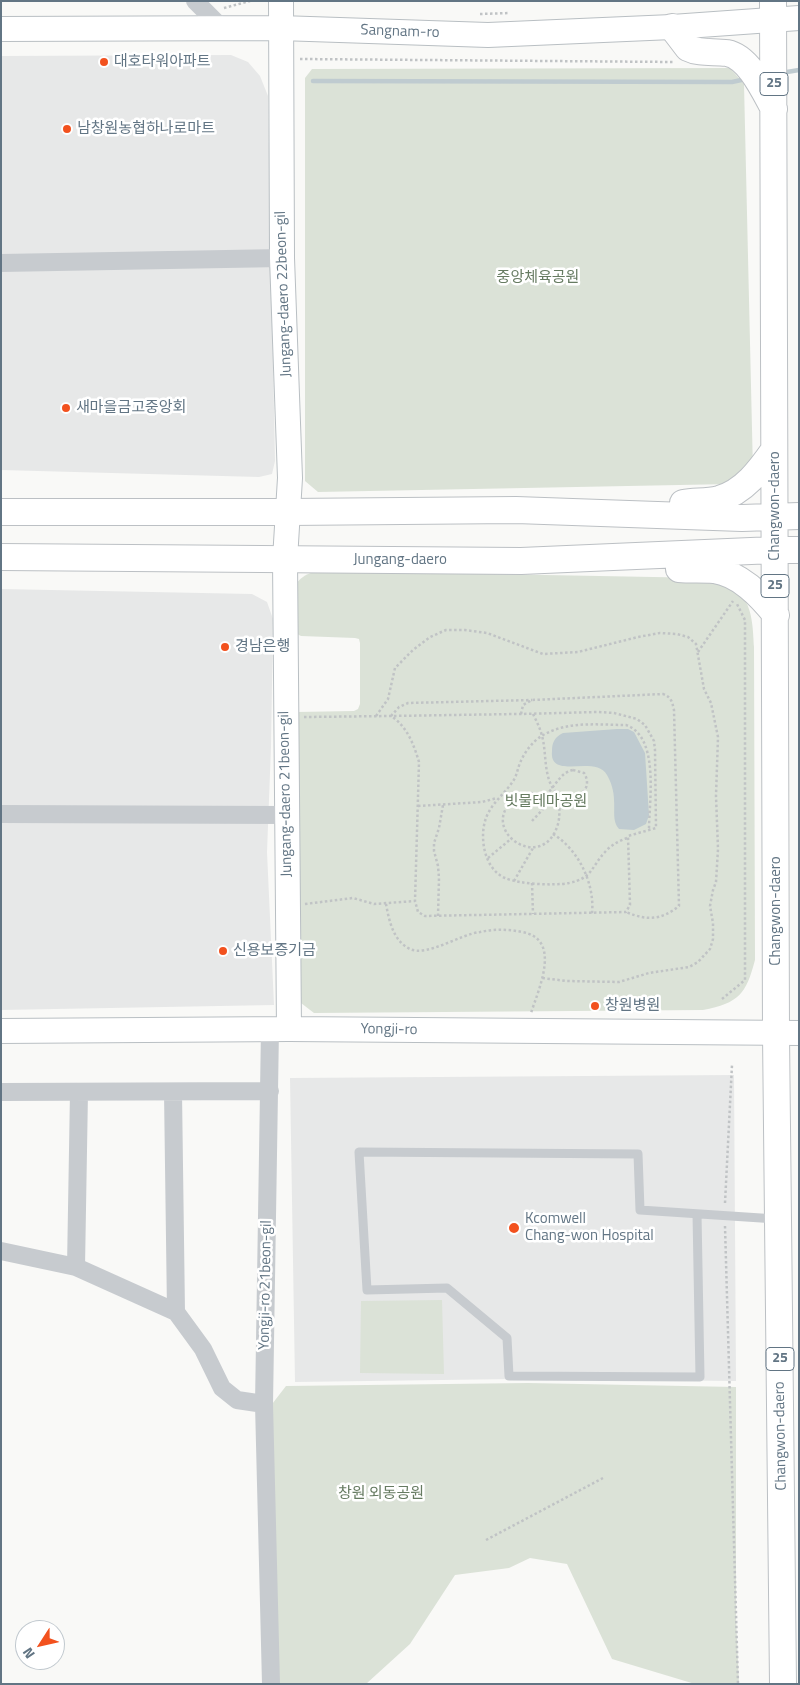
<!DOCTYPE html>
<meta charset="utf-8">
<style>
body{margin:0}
#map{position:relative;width:800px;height:1685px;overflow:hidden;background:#f9f9f7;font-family:"Titillium Web",sans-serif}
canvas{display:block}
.frame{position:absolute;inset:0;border:2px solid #627584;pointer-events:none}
.north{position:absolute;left:15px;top:1620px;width:50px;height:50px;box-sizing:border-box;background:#fff;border:1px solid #c0c8ce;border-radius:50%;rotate:235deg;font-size:14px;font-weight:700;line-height:20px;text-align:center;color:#627584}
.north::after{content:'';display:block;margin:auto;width:18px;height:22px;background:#f2511e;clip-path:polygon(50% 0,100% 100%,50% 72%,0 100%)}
</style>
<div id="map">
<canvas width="800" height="1685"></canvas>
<div class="frame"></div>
<div class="north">N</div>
</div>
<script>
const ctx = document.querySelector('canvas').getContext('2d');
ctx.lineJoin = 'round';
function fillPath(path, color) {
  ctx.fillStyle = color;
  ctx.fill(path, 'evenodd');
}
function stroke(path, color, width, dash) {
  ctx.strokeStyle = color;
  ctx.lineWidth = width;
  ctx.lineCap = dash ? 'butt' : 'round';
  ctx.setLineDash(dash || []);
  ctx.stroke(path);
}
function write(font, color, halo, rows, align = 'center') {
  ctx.font = font + ' "Titillium Web","Noto Sans KR",sans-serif';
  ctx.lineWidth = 5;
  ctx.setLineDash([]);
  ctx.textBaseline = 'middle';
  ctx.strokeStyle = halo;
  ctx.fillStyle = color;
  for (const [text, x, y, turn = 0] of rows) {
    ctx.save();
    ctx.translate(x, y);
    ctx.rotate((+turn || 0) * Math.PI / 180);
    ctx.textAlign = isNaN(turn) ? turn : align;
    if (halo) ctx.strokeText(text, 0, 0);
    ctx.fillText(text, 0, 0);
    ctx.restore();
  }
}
const built = new Path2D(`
 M231,55L248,62L260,76L268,96L275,461L272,474L259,477L1,470V56Z
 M1,589L252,594L267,602L273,619L271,747L267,852L274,1005L1,1010Z
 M734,1075L736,1381L515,1379L295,1382L290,1078Z`);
const green = new Path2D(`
 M730,68L744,84L753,472L731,484L318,492L305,481V78L312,69Z
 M327,571L708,578C718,583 732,587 740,594C753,606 753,631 754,647L755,960C746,994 739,1003 703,1010L314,1013L301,1003L298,995L296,712L354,711L358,709L360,704V643L359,639L355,638L301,636L297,634L294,586C305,573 310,572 327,571Z
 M442,1300L444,1374L360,1373L361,1301Z
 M528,1383L736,1387V1618L739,1684H695L612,1659L567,1564L530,1558L509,1568L455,1575L410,1644L366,1684H275L269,1408L286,1386Z`);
const water = new Path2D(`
 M617,729H628L634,732L645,753L649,815L646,824L634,830L619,829C612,821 615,811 614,800C614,791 611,782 607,775C595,754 549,781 552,751C552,742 555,737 563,733Z`);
const stream = new Path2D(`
 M781,73L799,70
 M313,81L732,82L746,79`);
const path = new Path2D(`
 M224,8L250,1
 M480,14L509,13
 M300,59L674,62
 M698,652L733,601
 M521,714L523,705L532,700L663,694C671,697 672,701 674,710L679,906C661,920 648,921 626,912
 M533,714C537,722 541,730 543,740C547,760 543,784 562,798
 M376,716L388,699L395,668L413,650L430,637L446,630H465L487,633L543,654L578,652L638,637L660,633L677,634L688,637L696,644L704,689L711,703L718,737L716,796L718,849L716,882L713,890L710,906L713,923V939L710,949L698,962L689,967L649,973L619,982L567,981L542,978
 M304,717L391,716L515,714H521L598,712L614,713L637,719L645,725L654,741L655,750L656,828L628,836L630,905L626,912L425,916L418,912L415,901L419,762C414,745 407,726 391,716L399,707L408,703L532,700
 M573,770L584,773C589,781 588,790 579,795C571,798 565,793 560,801C559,809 560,817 558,824C544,873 482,834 510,803C514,799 520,794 526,793C532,792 539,795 545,795C556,787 559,773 573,770Z
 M418,806L482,802L497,798
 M532,821L557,794
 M553,834C579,850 595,884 592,914
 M627,838C619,841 611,845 605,852C591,867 593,878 569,883C553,886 519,884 505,878C484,869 479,837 486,818C492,802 507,792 515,778C517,773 518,768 520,763C525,751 534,739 547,733C571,721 600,725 626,725C660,737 649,801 649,830
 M488,858L512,838
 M514,881L533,848
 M532,883L533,914
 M305,904L353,898L374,904L415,901
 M386,904C389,920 393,941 410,949C427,957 461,934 480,932C494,929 508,929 522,932C562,939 539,988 531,1013
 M438,916L439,878L438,866L434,851V843L439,828L443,805
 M722,999L745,980V620L737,604
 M725,1203L732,1065
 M725,1226L738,1684
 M486,1540L603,1478`);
const lane = new Path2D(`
 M697,1214L700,1377L509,1376L507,1338L447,1288L367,1290L359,1152L638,1154L640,1210L776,1219`);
const street = new Path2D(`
 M195,1L223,29
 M1,263L282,258
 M1,814L286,815
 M1,1092L270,1091
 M173,1092L176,1312
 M1,1251L76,1267L176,1312L203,1349L222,1388L237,1400L264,1404L270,1029
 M76,1267L79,1092
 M264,1404L271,1684`);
const secondary = new Path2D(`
 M281,1L282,258L290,478L285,559L289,1029
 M1,29L280,28L488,35L672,27L799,18
 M1,1031L289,1029L799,1033`);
const primary = new Path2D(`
 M773,1L776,1034L783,1684
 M672,27L688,48C700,54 714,51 727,53C749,57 764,91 774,109
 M683,503C695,501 707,502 719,499C744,492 760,470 774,450
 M1,512H288L516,510L742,518L799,516
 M1,557L521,561L774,550H799
 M679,569C690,570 702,569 714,570C740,574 760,595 776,615`);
const markers = [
 [104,62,5,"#f2511e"],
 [67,129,5,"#f2511e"],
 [66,408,5,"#f2511e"],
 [225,647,5,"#f2511e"],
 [223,951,5,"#f2511e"],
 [595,1006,5,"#f2511e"],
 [514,1228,6,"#f2511e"]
];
const shields = [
 [774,84,28],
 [775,586,28],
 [780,1359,28]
];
const shieldNames = [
 ["25",774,84],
 ["25",775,586],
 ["25",780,1359]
];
const streetNames = [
 ["Sangnam-ro",400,32,2],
 ["Jungang-daero 22beon-gil",284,294,-92],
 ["Changwon-daero",775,506,-90],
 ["Jungang-daero",400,560],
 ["Jungang-daero 21beon-gil",286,794,-91],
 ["Changwon-daero",776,911,-90],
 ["Yongji-ro",389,1030,1],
 ["Yongji-ro 21beon-gil",266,1285,-89],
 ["Changwon-daero",781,1436,-91]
];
const poiNames = [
 ["대호타워아파트",114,62],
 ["남창원농협하나로마트",77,129],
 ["새마을금고중앙회",76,408],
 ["경남은행",235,647],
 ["신용보증기금",233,951],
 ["창원병원",605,1006],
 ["Kcomwell",525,1219],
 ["Chang-won Hospital",525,1236]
];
const parkNames = [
 ["중앙체육공원",538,278],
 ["빗물테마공원",546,802],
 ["창원 외동공원",381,1494]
];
fillPath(built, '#e7e8e8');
fillPath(green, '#dbe2d7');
fillPath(water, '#bfcbd0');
stroke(stream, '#bfcbd0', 4.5);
stroke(secondary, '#b9bfc3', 26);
stroke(primary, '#bcc0c4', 28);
stroke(path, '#c0c3c5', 2.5, [2.5, 2.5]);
stroke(lane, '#c7cbcf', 9);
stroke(street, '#c7cbcf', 18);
stroke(secondary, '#fff', 24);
stroke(primary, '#fff', 26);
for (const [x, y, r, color] of markers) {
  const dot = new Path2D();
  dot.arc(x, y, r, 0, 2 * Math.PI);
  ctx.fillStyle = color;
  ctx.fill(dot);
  stroke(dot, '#fff', 2);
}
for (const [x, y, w] of shields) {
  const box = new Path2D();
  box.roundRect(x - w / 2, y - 11.5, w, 23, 4);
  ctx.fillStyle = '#fff';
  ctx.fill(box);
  stroke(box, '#627584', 1);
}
write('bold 14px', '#627584', null, shieldNames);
write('15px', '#627584', '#fff', streetNames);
write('15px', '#627584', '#fff', poiNames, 'left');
write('15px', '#667b61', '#fff', parkNames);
</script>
